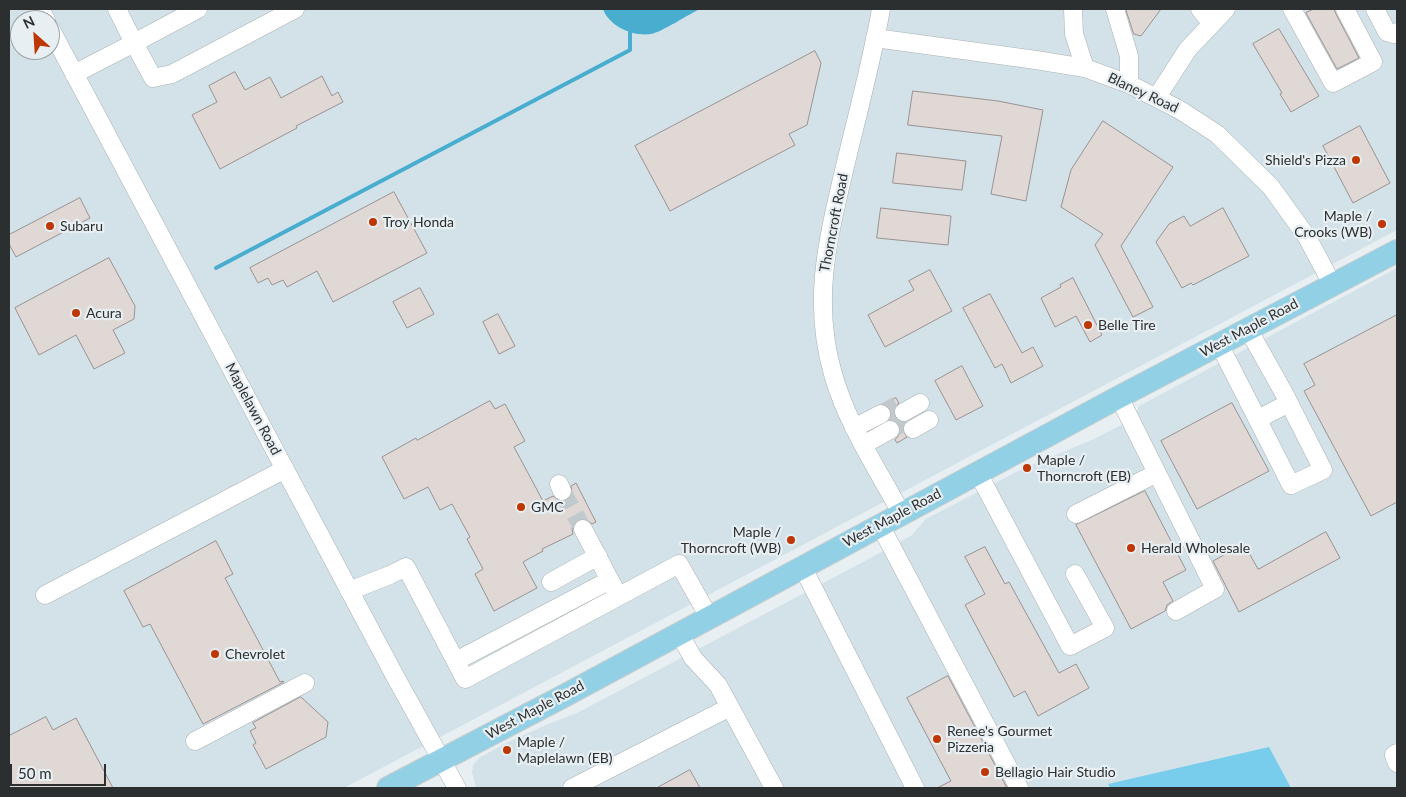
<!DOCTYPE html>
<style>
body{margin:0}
#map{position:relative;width:1406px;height:797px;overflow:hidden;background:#e7eff3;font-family:Lato,sans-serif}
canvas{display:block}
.frame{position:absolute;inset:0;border:10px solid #2c2f30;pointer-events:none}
.north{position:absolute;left:10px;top:10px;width:50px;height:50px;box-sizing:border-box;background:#e7eff3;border:1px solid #9ca2a5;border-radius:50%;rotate:334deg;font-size:14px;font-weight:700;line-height:20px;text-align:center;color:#2c2f30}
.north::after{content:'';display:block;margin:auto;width:18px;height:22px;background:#be3601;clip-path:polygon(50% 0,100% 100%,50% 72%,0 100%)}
.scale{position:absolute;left:10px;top:764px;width:96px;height:22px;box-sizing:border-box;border:2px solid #2c2f30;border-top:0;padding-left:6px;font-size:15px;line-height:18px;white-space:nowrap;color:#2c2f30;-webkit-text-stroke:4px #e7eff3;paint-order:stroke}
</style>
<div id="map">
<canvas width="1406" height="797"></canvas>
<div class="frame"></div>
<div class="north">N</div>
<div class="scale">50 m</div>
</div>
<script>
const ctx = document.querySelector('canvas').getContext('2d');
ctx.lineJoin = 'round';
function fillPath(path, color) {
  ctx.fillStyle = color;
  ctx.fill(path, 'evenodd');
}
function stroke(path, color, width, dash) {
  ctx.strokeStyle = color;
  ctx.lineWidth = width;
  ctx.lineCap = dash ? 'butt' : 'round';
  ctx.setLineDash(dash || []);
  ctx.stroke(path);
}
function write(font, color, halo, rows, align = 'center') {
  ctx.font = font + ' Lato,sans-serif';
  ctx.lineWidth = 4.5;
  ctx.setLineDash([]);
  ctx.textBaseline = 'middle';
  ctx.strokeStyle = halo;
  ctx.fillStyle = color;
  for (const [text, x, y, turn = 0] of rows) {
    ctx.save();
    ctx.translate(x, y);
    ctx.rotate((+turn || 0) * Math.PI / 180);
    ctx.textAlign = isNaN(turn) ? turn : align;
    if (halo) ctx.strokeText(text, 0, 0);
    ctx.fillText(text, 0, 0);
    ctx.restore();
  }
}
const built = new Path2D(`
 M9,9H1397V230L344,788H9ZM20,20H50V50H20Z
 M1397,268V788H476L472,772L473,765L479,758L504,744L548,724L577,713L863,562L912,535L926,519L1022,469L1094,439L1133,419L1139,406Z`);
const green = new Path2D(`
 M1269,747L1291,788H1110L1108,784Z`);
const water = new Path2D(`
 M603,9H700C689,14 662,32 651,34C633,37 609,26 603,9Z`);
const stream = new Path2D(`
 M216,268L630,50V32`);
const building = new Path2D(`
 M1126,9H1161L1141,36L1134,34Z
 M1314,9H1334L1336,14L1359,58L1337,69L1306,13Z
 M1279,29L1319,96L1291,112L1280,94L1282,93L1253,44Z
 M815,51L821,63L807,125L789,134L795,145L670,211L635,146Z
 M235,72L245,90L270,77L281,98L322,76L332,96L338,92L343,102L296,126L297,128L220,169L192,115L217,102L209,86Z
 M913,91L998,101L1043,110L1026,201L991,194L1002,136L908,125Z
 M1103,121L1173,167L1121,246L1153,307L1133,317L1095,245L1103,234L1061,207L1071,170Z
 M1360,126L1390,183L1353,203L1323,146Z
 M897,153L966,161L962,190L893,183Z
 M394,192L427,253L333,302L317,271L287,287L283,280L272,285L268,278L258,283L250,268Z
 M80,198L90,218L16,257L9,244V235Z
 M881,208L951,216L948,245L877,238Z
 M1223,208L1249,256L1193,285L1191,283L1182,288L1156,242L1169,224L1184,216L1190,226Z
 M109,258L135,306L134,319L113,330L125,353L94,369L76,335L39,355L15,308Z
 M930,270L952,311L885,347L868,315L914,290L909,281Z
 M1073,278L1102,335L1090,342L1076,316L1055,327L1041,298L1061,287L1060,285Z
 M420,288L434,314L407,328L393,302Z
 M990,294L1022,353L1033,347L1043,366L1011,383L1002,364L995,368L963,308Z
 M498,314L515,346L499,354L483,322Z
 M1397,315V502L1371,516L1304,391L1315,385L1304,364Z
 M962,366L983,406L956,420L935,381Z
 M896,398L899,403L895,407V417L899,421L905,422L902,429L907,437L897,443L895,440L899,435V425L896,421L890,419L891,410L884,404Z
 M490,401L495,409L505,404L525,441L514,447L543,501L553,496L560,501H567L572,493L571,486L576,483L596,522L592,524L584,518L578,520L572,528L573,534L542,549L543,551L523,562L537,588L494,611L475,574L483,569L467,539L470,537L452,504L440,510L428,487L404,499L382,457L416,438L417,440Z
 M1232,403L1269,471L1197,509L1161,441Z
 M1145,491L1186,570L1163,582L1173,601L1167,605L1165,611L1131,629L1076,525Z
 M1326,532L1340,558L1239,612L1213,561L1244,544L1258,569Z
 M216,541L233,574L225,578L280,682L283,681L284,682L203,724L150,624L143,627L124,591Z
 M985,547L1005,584L1009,582L1059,673L1076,664L1089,688L1038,716L1025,691L1014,697L965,605L985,594L965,557Z
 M948,676L1007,788H937L951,781L907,698Z
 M301,697L328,722L326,737L266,769L253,745L256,743L250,731L256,728L253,723Z
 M46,717L53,730L76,718L113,788H9V736Z
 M690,770L700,788H657Z`);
const minorTunnel = new Path2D(`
 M881,414L899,404
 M890,430L908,420
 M562,491L583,529`);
const minor = new Path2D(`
 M40,9L46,20
 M198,9L134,43L153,78L172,74L295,9
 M881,9C871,66 855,123 842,179C826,247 813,305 833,374C847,424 877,468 901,513
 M1073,9L1074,34L1085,68
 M1115,9L1129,56V84
 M1200,9L1211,23
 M1292,9L1333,83L1373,62L1345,9
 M1375,9L1387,32L1394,34L1397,32
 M50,28L396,678L457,788
 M875,38L1036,60L1085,68L1129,84L1180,110L1217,134L1271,187L1307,237L1332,284
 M74,74L134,43L117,9
 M1157,97L1188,49L1226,9
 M1219,344L1291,485L1323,470L1285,395L1248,329
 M1119,397L1215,589L1176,611
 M904,412L920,403
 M1258,419L1289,403
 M854,428L881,414
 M913,429L929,420
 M863,445L890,430
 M978,473L1070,646L1105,628L1075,574
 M559,484L562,491
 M1076,514L1157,473
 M880,525L1019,788
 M583,529L615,590
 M802,566L915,788
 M551,582L598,556
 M349,591L390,575L406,567L465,679L679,564L709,617
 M45,595L285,469
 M456,661L610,580
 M730,707L774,788
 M195,741L305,683
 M1397,753L1394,755L1397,763
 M572,788L730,707L718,685L693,658L679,633`);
const major = new Path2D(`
 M388,788L562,697L1119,397L1397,251`);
const markers = [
 [1356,160,5,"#be3601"],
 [373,222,5,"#be3601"],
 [1382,224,5,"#be3601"],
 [50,226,5,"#be3601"],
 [76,313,5,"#be3601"],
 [1088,325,5,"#be3601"],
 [1027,468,5,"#be3601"],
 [521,507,5,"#be3601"],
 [791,540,5,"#be3601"],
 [1131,548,5,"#be3601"],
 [215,654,5,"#be3601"],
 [937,739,5,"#be3601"],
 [507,750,5,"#be3601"],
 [985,772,5,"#be3601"]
];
const streetNames = [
 ["Blaney Road",1143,93,25],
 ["Thorncroft Road",834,223,-79],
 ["West Maple Road",1249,328,-28],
 ["Maplelawn Road",253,409,62],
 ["West Maple Road",892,518,-28],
 ["West Maple Road",535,710,-28]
];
const poiNames = [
 ["Shield's Pizza",1346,160,"right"],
 ["Maple /",1372,216,"right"],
 ["Crooks (WB)",1372,232,"right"],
 ["Troy Honda",383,222],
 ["Subaru",60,226],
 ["Acura",86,313],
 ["Belle Tire",1098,325],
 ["Maple /",1037,460],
 ["Thorncroft (EB)",1037,476],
 ["GMC",531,507],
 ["Maple /",781,532,"right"],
 ["Thorncroft (WB)",781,548,"right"],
 ["Herald Wholesale",1141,548],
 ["Chevrolet",225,654],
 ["Renee's Gourmet",947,731],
 ["Pizzeria",947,747],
 ["Maple /",517,742],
 ["Maplelawn (EB)",517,758],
 ["Bellagio Hair Studio",995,772]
];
fillPath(built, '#d2e2e8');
fillPath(green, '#78cdec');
fillPath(water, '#48adcf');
stroke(stream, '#48adcf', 4);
fillPath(building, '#e0d8d5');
stroke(building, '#9b9391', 1);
stroke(minorTunnel, '#c2c9cc', 18, [18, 9]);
stroke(minor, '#aab2b5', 19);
stroke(major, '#cccdcd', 24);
stroke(minor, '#fff', 18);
stroke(major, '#92d0e5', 22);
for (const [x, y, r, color] of markers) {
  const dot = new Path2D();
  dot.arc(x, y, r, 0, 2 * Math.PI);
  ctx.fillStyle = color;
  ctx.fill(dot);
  stroke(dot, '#e7eff3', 2);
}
write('14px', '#2c2f30', '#e7eff3', streetNames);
write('14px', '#2c2f30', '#e7eff3', poiNames, 'left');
</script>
